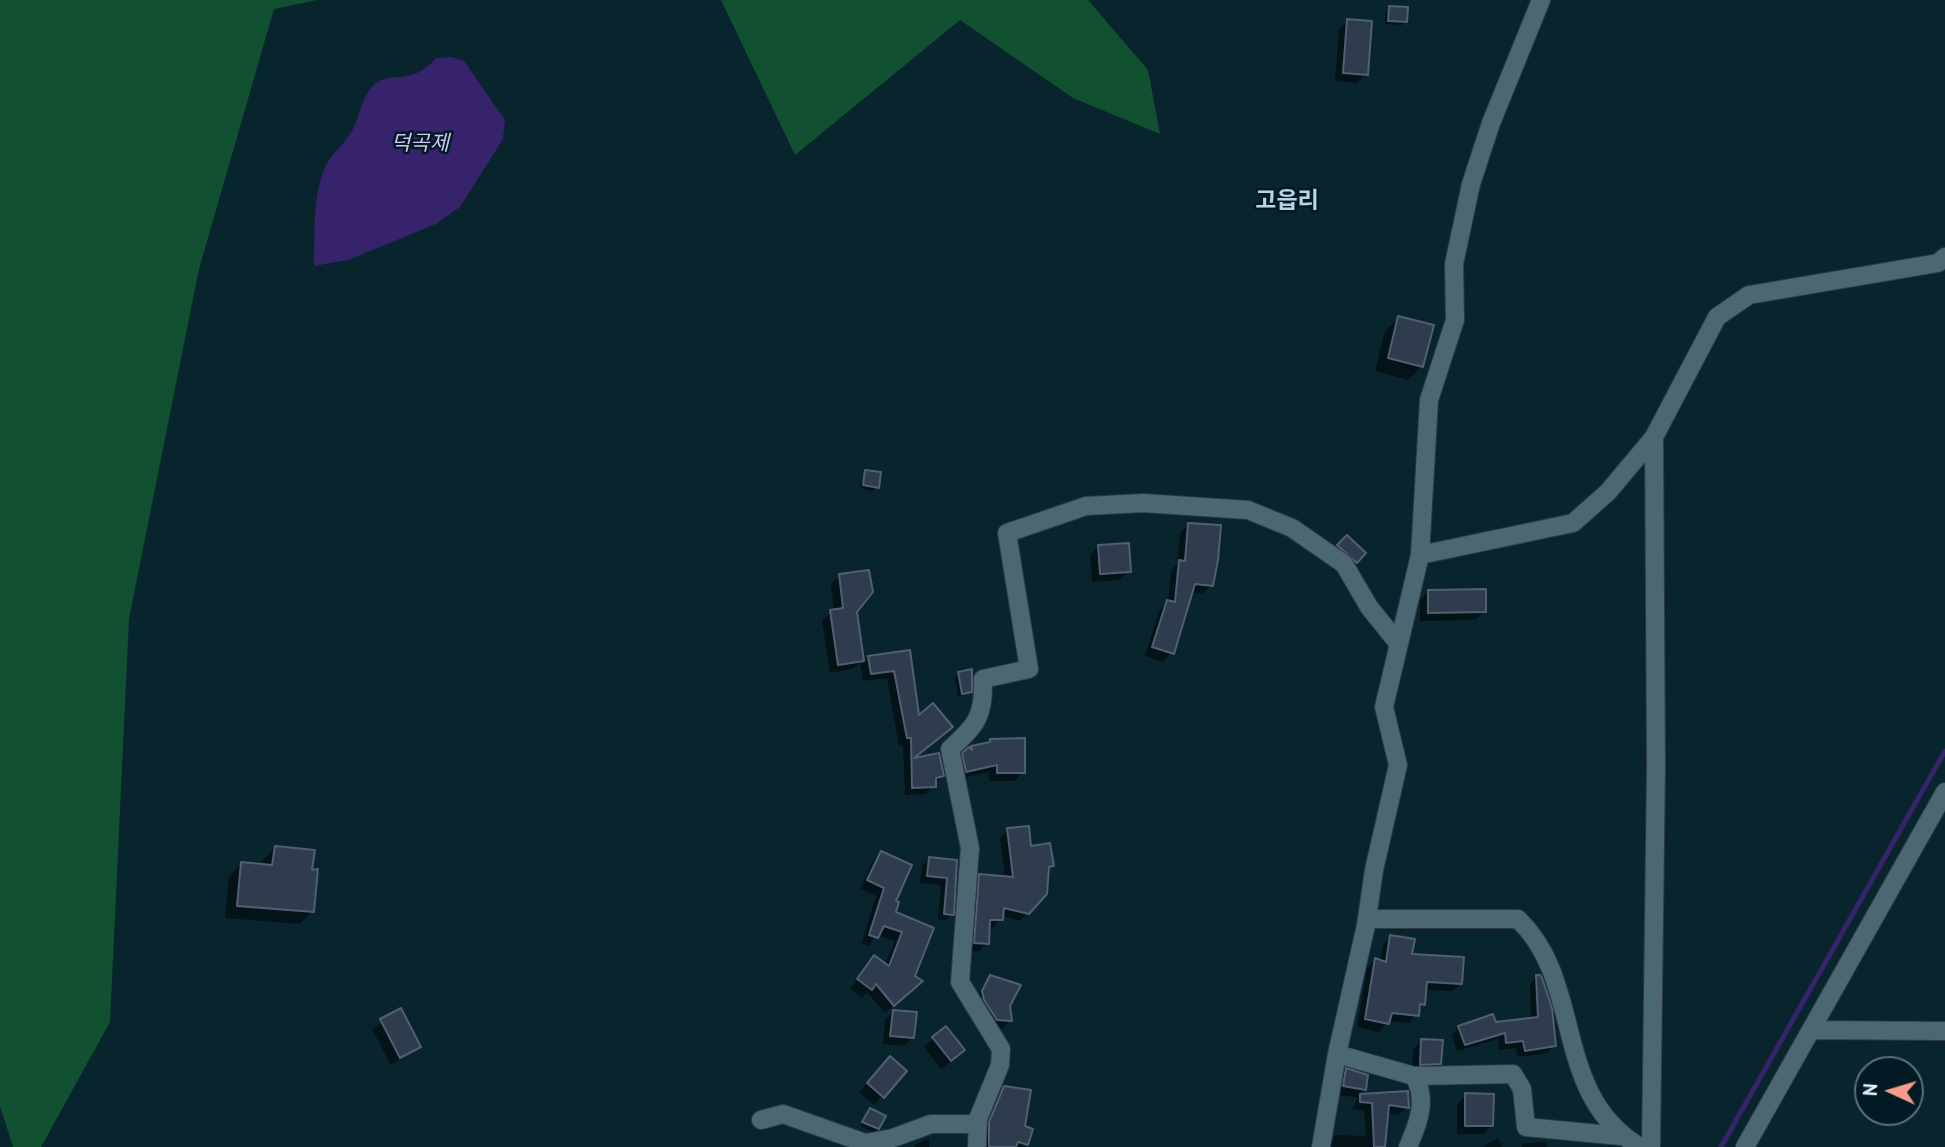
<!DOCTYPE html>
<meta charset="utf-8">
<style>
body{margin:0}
#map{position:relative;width:1945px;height:1147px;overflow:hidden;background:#08242d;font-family:"PT Sans",sans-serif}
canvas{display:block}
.north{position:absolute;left:1854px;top:1056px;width:70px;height:70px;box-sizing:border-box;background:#011a23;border:2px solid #5d7279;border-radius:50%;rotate:274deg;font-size:19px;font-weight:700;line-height:28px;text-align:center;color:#e6f5fb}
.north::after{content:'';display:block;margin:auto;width:24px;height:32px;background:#f49d8d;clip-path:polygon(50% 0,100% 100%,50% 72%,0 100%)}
</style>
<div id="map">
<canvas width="1945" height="1147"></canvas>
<div class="north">N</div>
</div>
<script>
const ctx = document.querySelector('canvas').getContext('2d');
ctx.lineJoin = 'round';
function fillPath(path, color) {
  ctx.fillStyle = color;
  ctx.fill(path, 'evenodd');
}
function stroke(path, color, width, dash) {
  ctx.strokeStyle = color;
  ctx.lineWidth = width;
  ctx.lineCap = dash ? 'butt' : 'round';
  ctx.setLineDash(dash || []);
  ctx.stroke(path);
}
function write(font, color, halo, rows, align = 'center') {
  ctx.font = font + ' "PT Sans","Noto Sans KR",sans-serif';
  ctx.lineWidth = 5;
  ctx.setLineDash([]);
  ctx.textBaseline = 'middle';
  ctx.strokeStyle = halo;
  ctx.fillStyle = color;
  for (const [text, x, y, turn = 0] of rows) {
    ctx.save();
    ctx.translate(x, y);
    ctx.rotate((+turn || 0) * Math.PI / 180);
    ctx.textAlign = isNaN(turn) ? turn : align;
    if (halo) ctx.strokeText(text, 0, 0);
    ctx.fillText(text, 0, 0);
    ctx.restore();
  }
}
const green = new Path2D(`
 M0,0H317L274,9L199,269L129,619L110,1022L41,1147H13L0,1106Z
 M721,0H1088L1148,70L1160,134L1073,98L960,20L795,155Z`);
const water = new Path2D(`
 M452,57L464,61L505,120L503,139L460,207L436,224L348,260L314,266C315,234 312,195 326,165C333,152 347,142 354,127C360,115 364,92 375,84C392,70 411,87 436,58Z`);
const shadow = new Path2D(`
 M1389,8L1406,22L1402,25L1385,24V12Z
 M1348,21L1366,75L1357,83L1335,81L1339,29Z
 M1399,318L1422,366L1408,380L1375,371L1385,331Z
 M865,472L877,487L873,491L860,488Z
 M1189,524L1211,585L1203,594L1191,592L1172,653L1163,662L1145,656L1159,611L1168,602L1171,571L1177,564L1180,533Z
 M1347,537L1364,553L1347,570L1330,555Z
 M1099,546L1129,571L1120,580L1092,582L1090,555Z
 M840,576L855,611L862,665L869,658L908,652L917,718L942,735L910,761L938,755L942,776L926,794L905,795L903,745L899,746L887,678L863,681L860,662L853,669L830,673L822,620L834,611L831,584Z
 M1428,592L1484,612L1475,620L1420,621V600Z
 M959,673L970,692L958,697L955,677Z
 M990,740L1023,772L1014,781H989V772L958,779L955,763L969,749Z
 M1008,830L1052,866L1028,912L1020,921L1002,916L993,928L988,927L987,943L979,951H967L972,884L980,876L1005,878L1000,838Z
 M275,848L310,872L312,911L300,924L225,918L229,877L241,864L262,866L263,860Z
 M881,853L893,913L932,928L913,977L912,989L885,1013L867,992L862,997L850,989L875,957L885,965L895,941L877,935L868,946L862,943L876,896L860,889L873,861Z
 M929,859L955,862L952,914L945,921L938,920L941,885L920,883L922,866Z
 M1391,937L1410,955L1461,983L1453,991L1425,990L1423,1004L1409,1023L1388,1021L1379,1032L1357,1027L1367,968L1376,960L1380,962L1383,945Z
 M991,977L1008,1005L1010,1020L1002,1029L988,1028L974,1001Z
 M1537,977L1554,1046L1547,1053L1518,1057L1516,1048L1499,1050L1498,1039L1457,1051L1452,1035L1459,1028L1531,1020L1530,984Z
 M400,1011L419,1047L391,1065L372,1029Z
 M893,1012L913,1037L904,1046L883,1044L885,1020Z
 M945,1028L954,1059L941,1069L924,1047Z
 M1421,1041L1439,1063L1431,1072H1412L1413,1050Z
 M881,1067L904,1071L874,1105L859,1092Z
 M1347,1070L1364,1089L1357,1096L1406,1093L1407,1107L1399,1115L1387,1113L1383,1147H1327L1336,1135L1366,1136L1364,1111L1352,1109L1358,1098L1335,1094L1338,1079Z
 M1004,1088L1023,1127L1026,1144L1023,1147H977L991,1102Z
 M1466,1095L1492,1126L1483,1134H1457V1104Z
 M870,1110L878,1128L874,1132L860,1126Z
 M1498,1138L1502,1147H1481Z
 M929,1139V1147H914L918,1143Z
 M1545,1142L1547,1147H1521L1525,1143Z`);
const stream = new Path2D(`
 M1721,1147L1945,751`);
const building = new Path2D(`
 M1389,6L1408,7L1407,22L1388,21Z
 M1347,19L1372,21L1368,75L1343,73Z
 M1398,316L1434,325L1423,367L1388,358Z
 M865,470L881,472L879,488L863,485Z
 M1188,523L1221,525L1218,560L1213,586L1195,584L1174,654L1152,647L1167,600L1175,602L1179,560L1185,561Z
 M1347,535L1366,553L1357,563L1337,545Z
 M1129,543L1131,572L1100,574L1098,545Z
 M869,570L873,592L857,612L864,661L838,665L830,610L843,608L839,574Z
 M1486,589V612L1428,613V590Z
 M910,650L919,715L933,703L953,727L914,758L939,753L944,776L936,778V787L912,788L911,738H907L894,671L871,674L868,656Z
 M972,669V692L962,694L958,672Z
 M1025,738V773H997V765L966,772L962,753L969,747L972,750L971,746L990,742V739Z
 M1029,826L1031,846L1050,843L1054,866L1049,867L1047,894L1029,914L1004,908L1003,920H990L989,944L974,943L979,874L1013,877L1007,828Z
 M275,846L315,850L312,870L318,869L314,912L237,906L241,862L272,865Z
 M881,851L912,865L896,901L899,902L896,912L934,928L915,976L923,981L894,1006L876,984L872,990L857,979L874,955L889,966L902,932L884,926L878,938L869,935L884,888L867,880Z
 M929,857L957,860L954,915L944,914L947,878L927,876Z
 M1390,935L1415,939L1412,954L1464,957L1462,984L1427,982L1425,1005L1420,1004L1419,1016L1392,1013L1389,1024L1365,1019L1375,958L1386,962Z
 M990,975L1021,985L1010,1006L1012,1021L997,1020L984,1000L982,991Z
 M1536,975H1540L1542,978L1552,1008L1556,1046L1525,1051L1523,1041L1506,1043L1505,1033L1465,1045L1458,1026L1493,1014L1496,1022L1538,1017Z
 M401,1008L421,1047L400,1058L380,1019Z
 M893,1010L917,1012L914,1038L890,1036Z
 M946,1026L965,1050L951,1061L932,1037Z
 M1421,1039L1443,1040L1441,1064L1420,1065Z
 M890,1056L907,1071L884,1098L867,1083Z
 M1346,1068L1368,1075L1366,1090L1343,1086Z
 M1004,1086L1031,1090L1025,1126L1033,1129L1028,1145L1018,1142L1016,1147H989V1122Z
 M1408,1091L1409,1108L1389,1105L1385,1147H1374L1372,1103L1360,1102V1094Z
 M1465,1093L1494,1094L1493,1126H1465Z
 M870,1108L886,1116L879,1129L862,1122Z`);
const street = new Path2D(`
 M1420,555L1429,400L1455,320L1454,264L1471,184L1491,123L1541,0
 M1367,919H1518C1585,983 1551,1094 1640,1147
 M1811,1030L1945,1031
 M1337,1054L1414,1076C1428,1100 1418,1124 1408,1147
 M1414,1076L1513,1074L1522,1089L1526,1127L1621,1136
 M761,1120L783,1114L865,1143L893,1138L931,1124H978
 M977,1147L978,1119L1000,1065L1001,1049L960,982L970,848L950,749C977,724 984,717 983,679L1029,669L1007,533L1086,506L1143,503L1248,510L1292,528L1344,564L1369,607L1398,643
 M1321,1147L1337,1054L1366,925L1374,870L1398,765L1384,707L1420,555L1573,523L1608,492L1654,437L1717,317L1749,295L1938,263L1945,257
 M1651,1147L1656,766L1654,437
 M1745,1147L1945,792`);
const waterNames = [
 ["덕곡제",420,144]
];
const quarterNames = [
 ["고읍리",1287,201]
];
fillPath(green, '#115132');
fillPath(water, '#36236b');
fillPath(shadow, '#0007');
stroke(stream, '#36236b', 5);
fillPath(building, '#2f3c4e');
stroke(building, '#515f73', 2);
stroke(street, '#2e3b43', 20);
stroke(street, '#4b6772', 18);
write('italic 21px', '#cdc8f3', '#011a23', waterNames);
write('bold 23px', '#b6d4e1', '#011a23', quarterNames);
</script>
